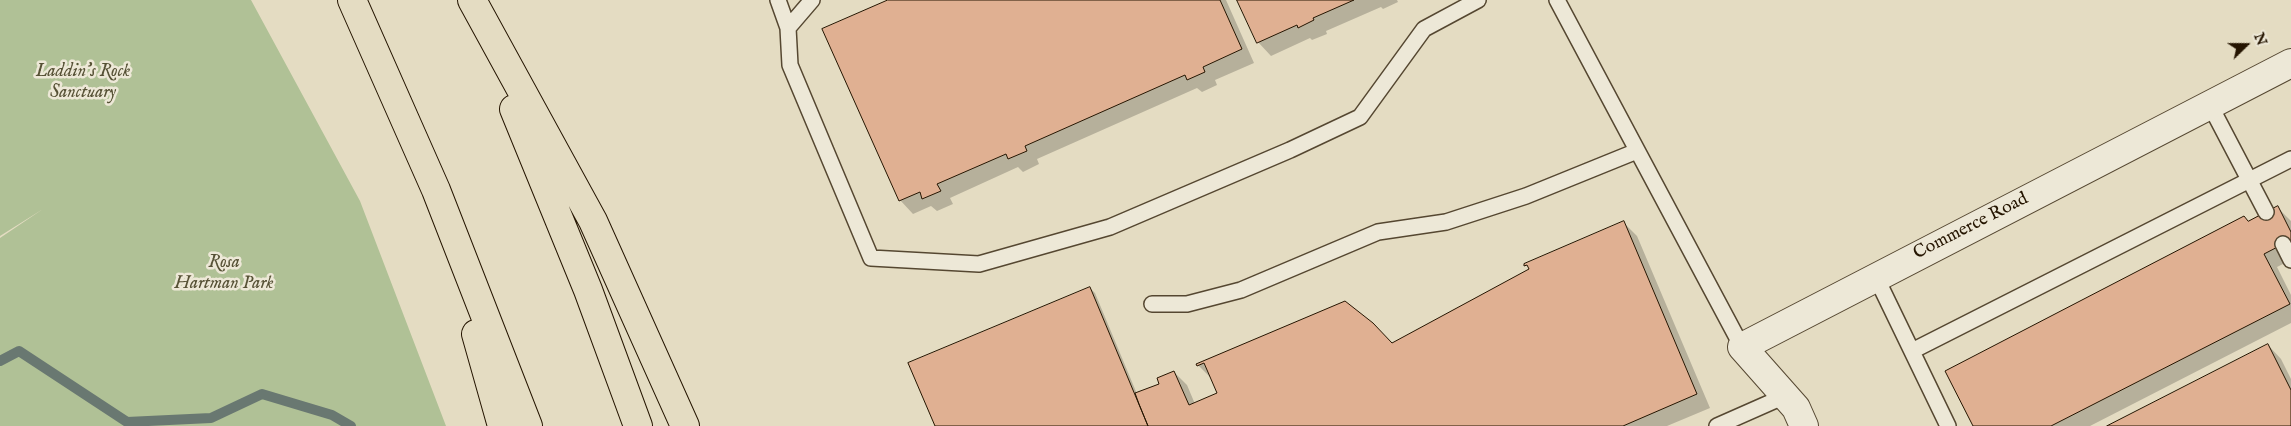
<!DOCTYPE html>
<style>
body{margin:0}
#map{position:relative;width:2291px;height:426px;overflow:hidden;background:#e4dcc2;font-family:"IM FELL English",serif}
canvas{display:block}
.north{position:absolute;left:2221px;top:20px;width:50px;height:50px;-webkit-text-stroke:4px #ede8d7;paint-order:stroke;rotate:68deg;font-size:14px;font-weight:700;line-height:20px;text-align:center;color:#251501}
.north::after{content:'';display:block;margin:auto;width:18px;height:22px;background:#251501;clip-path:polygon(50% 0,100% 100%,50% 72%,0 100%)}
</style>
<div id="map">
<canvas width="2291" height="426"></canvas>
<div class="north">N</div>
</div>
<script>
const ctx = document.querySelector('canvas').getContext('2d');
ctx.lineJoin = 'round';
function fillPath(path, color) {
  ctx.fillStyle = color;
  ctx.fill(path, 'evenodd');
}
function stroke(path, color, width, dash) {
  ctx.strokeStyle = color;
  ctx.lineWidth = width;
  ctx.lineCap = dash ? 'butt' : 'round';
  ctx.setLineDash(dash || []);
  ctx.stroke(path);
}
function write(font, color, halo, rows, align = 'center') {
  ctx.font = font + ' "IM FELL English",serif';
  ctx.lineWidth = 5;
  ctx.setLineDash([]);
  ctx.textBaseline = 'middle';
  ctx.strokeStyle = halo;
  ctx.fillStyle = color;
  for (const [text, x, y, turn = 0] of rows) {
    ctx.save();
    ctx.translate(x, y);
    ctx.rotate((+turn || 0) * Math.PI / 180);
    ctx.textAlign = isNaN(turn) ? turn : align;
    if (halo) ctx.strokeText(text, 0, 0);
    ctx.fillText(text, 0, 0);
    ctx.restore();
  }
}
const green = new Path2D(`
 M0,0H251L360,201L446,426H0V238L43,209L0,236Z`);
const shadow = new Path2D(`
 M891,0H1226L1254,63L1215,80L1217,85L1202,92L1197,88L1037,159L1039,164L1023,172L1018,167L950,198L953,204L937,211L931,206L913,214L900,200Z
 M1239,0H1397L1398,2L1383,9L1381,7L1326,31L1327,34L1312,40L1310,38L1271,56L1258,42Z
 M2278,208L2291,221V260L2277,267L2291,295V323L2090,426H1975L2249,222Z
 M1624,223L1637,236L1710,408L1667,426H936L1090,288L1095,293L1137,394L1160,384L1174,372L1187,385L1195,404L1219,394L1211,378L1198,365L1345,303L1392,344Z
 M2268,345L2281,359L2291,379V426H2110Z`);
const stream = new Path2D(`
 M0,361L19,351L127,422L211,418L262,394L332,415L351,426`);
const building = new Path2D(`
 M888,0H1220L1242,49L1203,67L1205,72L1187,80L1185,75L1025,146L1027,151L1008,159L1006,154L937,184L941,191L922,199L920,192L899,201L822,29Z
 M1237,0H1354L1313,18L1314,20L1298,28L1297,25L1257,43Z
 M2278,206L2291,232V240L2264,254L2290,304L2051,426H1973L1945,371L2244,216L2248,221Z
 M1624,221L1697,394L1623,426H1148L1139,404L1135,393L1159,384L1157,378L1174,371L1189,405L1217,393L1204,363L1197,366L1196,364L1345,301L1373,323L1392,343L1529,269L1527,265L1524,266V264Z
 M1090,287L1148,426H935L908,363Z
 M2268,344L2291,390V426H2107Z`);
const service = new Path2D(`
 M778,0L788,28
 M812,0L788,28L790,65L871,258L979,264L1110,227L1290,150L1360,117L1424,29L1478,0
 M1557,0L1742,347
 M2210,105L2266,212
 M2283,244L2291,260
 M1876,277L1948,426
 M1152,304H1187L1241,290L1378,232L1446,222L1526,196L1637,151
 M1912,351L2291,159
 M1717,426L1785,396`);
const minor = new Path2D(`
 M1804,426L1796,408L1742,347L2291,63`);
const motorway = new Path2D(`
 M352,0L436,190L528,426
 M472,0L593,221L685,426
 M514,109L588,290L638,426
 M476,334L502,426`);
const parkNames = [
 ["Laddin's Rock",83,72],
 ["Sanctuary",83,93],
 ["Rosa",224,263],
 ["Hartman Park",224,284]
];
const streetNames = [
 ["Commerce Road",1971,227,-27]
];
fillPath(green, '#b0c196');
fillPath(shadow, '#0003');
stroke(stream, '#697871', 10);
fillPath(building, '#e0b092');
stroke(building, '#251501', 1);
stroke(service, '#554731', 18);
stroke(minor, '#554731', 30);
stroke(motorway, '#251501', 30);
stroke(service, '#ede8d7', 15);
stroke(minor, '#ede8d7', 28);
stroke(motorway, '#e4dcc2', 28);
write('italic 18px', '#565135', '#ede8d7', parkNames);
write('18px', '#251501', '#ede8d7', streetNames);
</script>
